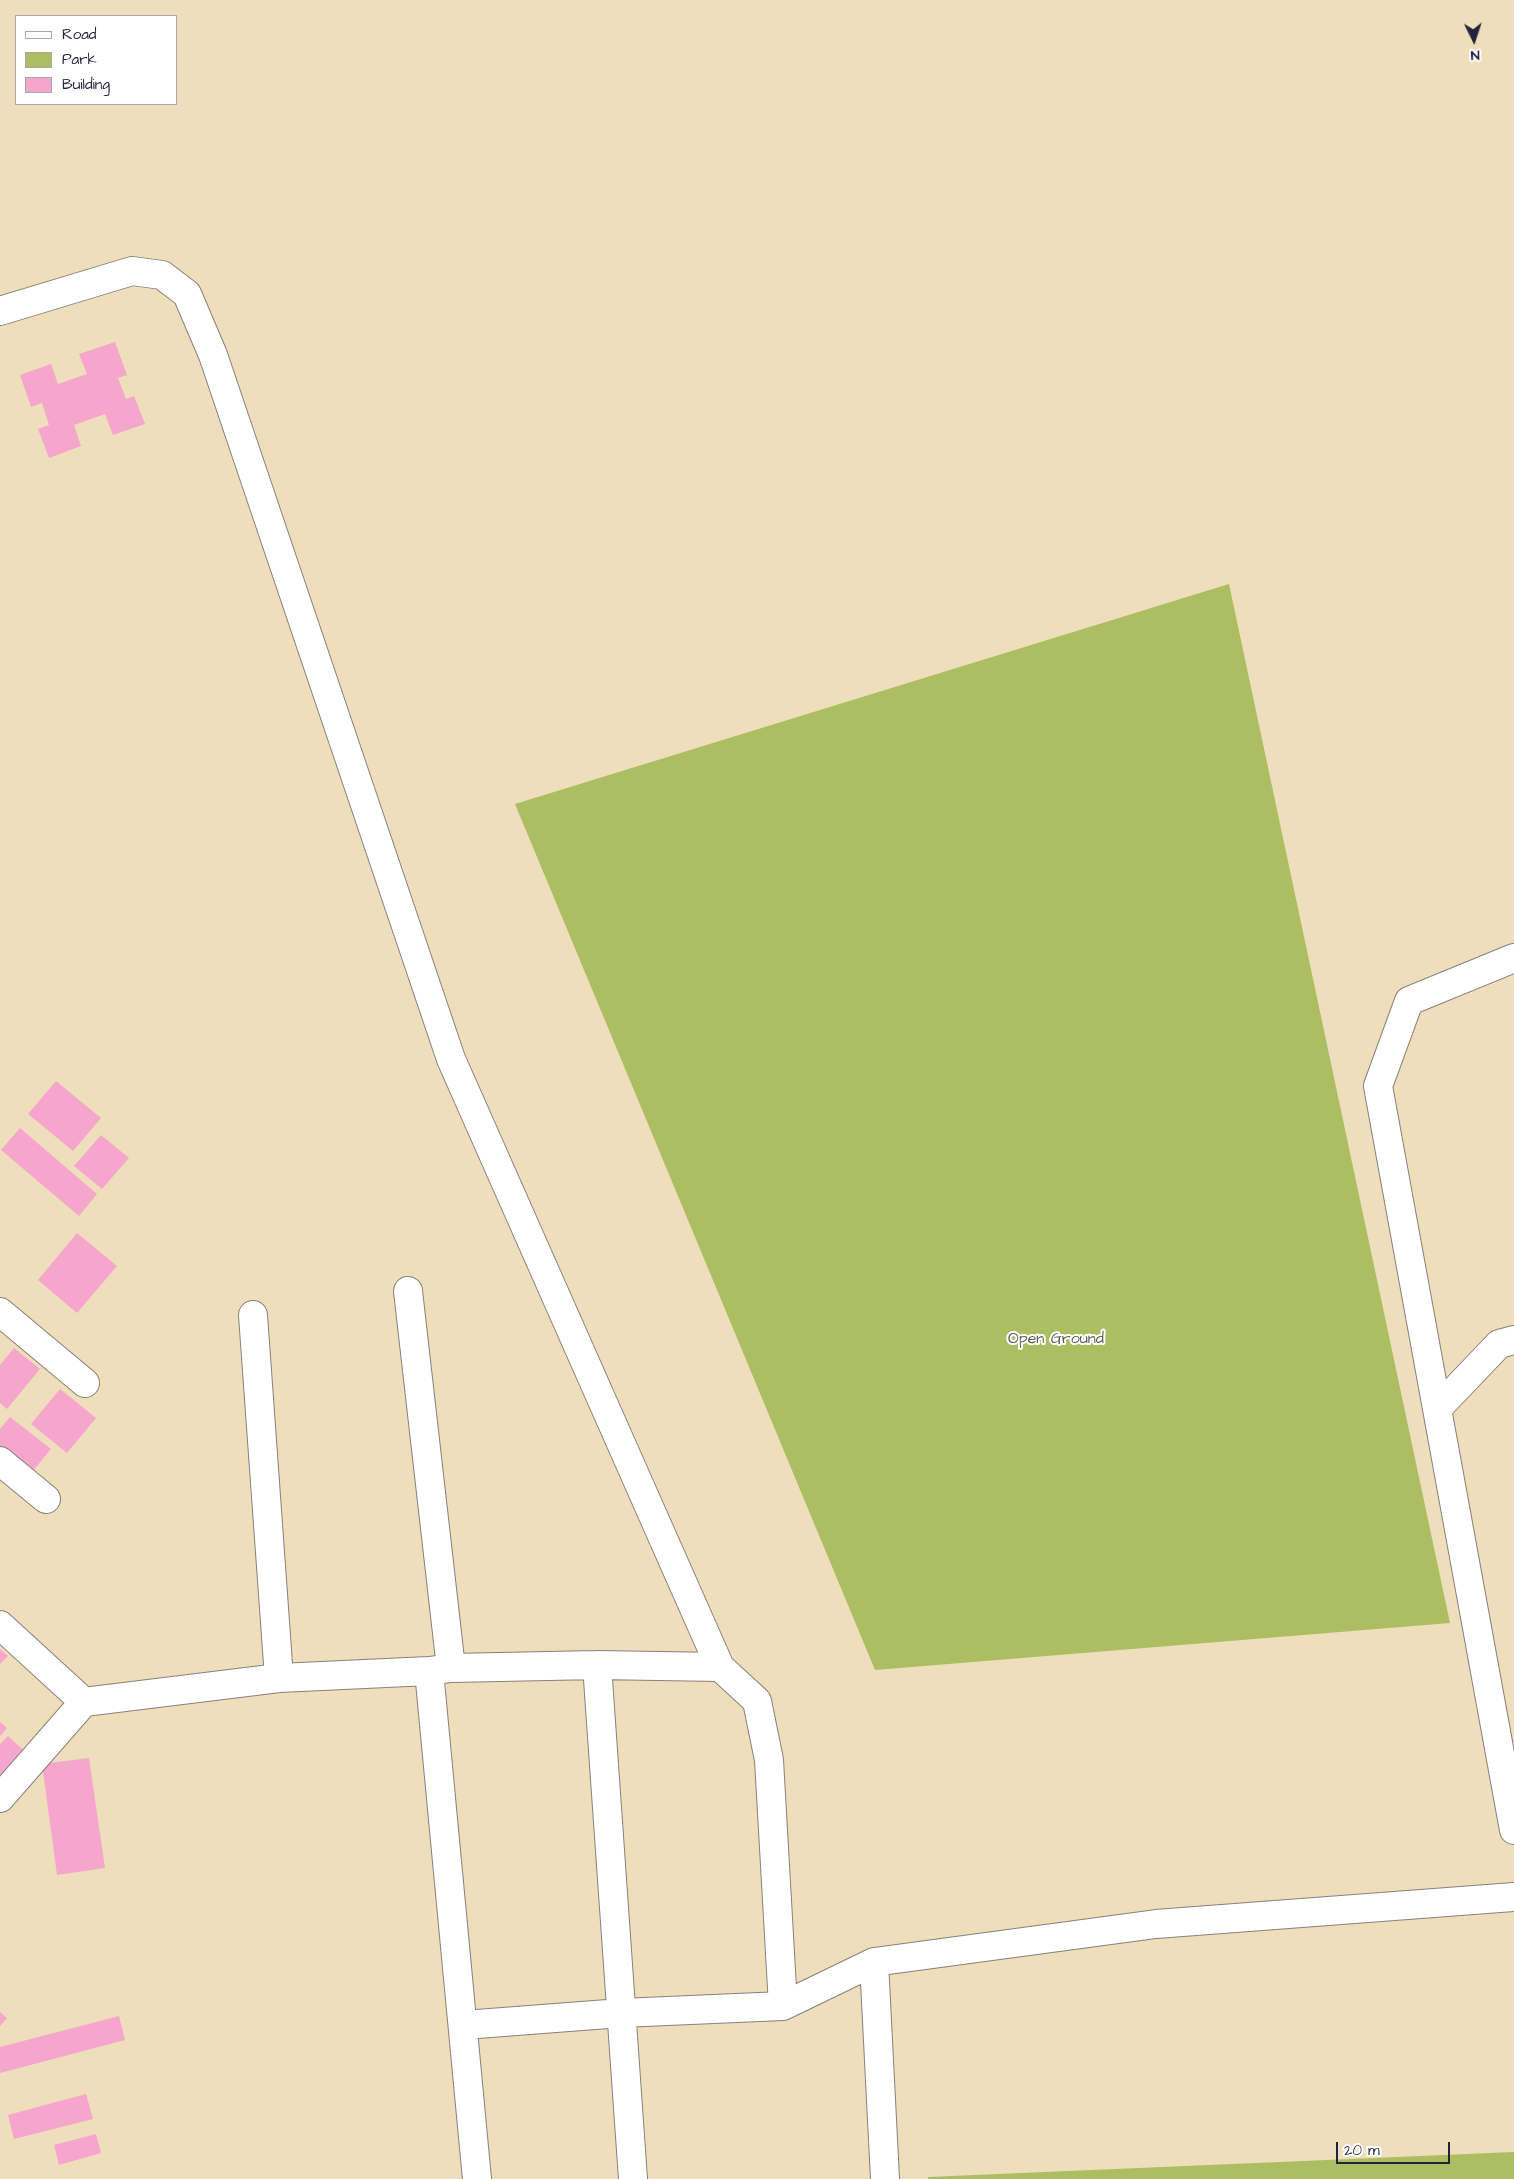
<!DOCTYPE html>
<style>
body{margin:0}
#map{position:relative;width:1514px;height:2179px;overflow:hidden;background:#eedebc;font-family:"Architects Daughter",sans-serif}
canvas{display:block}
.legend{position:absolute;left:15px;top:15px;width:162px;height:90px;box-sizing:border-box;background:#fff;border:1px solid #a7a7b1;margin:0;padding:6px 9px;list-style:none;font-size:15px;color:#22223b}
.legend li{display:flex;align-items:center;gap:10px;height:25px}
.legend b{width:25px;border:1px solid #a7a7b1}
.north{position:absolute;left:1449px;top:15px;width:50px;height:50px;-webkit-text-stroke:4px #fff;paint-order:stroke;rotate:176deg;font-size:14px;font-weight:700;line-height:20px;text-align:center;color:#22223b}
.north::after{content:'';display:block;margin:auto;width:18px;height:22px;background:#22223b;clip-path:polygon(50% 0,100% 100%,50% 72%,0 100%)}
.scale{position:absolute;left:1336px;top:2142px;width:114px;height:22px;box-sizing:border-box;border:2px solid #22223b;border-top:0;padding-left:6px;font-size:15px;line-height:18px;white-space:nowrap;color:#22223b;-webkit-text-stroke:4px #fff;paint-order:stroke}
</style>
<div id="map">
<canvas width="1514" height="2179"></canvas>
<ul class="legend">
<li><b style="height:6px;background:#fff"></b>Road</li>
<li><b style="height:14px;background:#acbe61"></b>Park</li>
<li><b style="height:14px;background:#f6a5cc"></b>Building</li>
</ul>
<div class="north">N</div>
<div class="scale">20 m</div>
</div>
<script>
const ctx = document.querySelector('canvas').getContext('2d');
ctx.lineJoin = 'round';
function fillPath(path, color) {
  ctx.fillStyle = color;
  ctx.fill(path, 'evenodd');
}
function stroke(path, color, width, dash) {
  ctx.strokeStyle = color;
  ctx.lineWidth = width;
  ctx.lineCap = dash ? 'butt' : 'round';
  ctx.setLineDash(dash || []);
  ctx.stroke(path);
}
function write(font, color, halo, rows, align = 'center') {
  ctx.font = font + ' "Architects Daughter",sans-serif';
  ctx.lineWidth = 4;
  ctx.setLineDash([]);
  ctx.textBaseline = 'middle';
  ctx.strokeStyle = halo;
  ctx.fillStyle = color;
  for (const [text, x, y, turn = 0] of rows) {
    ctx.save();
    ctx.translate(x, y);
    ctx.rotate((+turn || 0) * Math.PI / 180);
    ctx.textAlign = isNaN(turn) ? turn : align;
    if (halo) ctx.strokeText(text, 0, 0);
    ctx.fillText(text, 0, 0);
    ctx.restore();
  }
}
const green = new Path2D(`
 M1229,584L1450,1623L875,1670L515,804Z
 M1514,2152V2179H928V2177Z`);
const building = new Path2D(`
 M115,342L127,375L118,378L126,399L134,396L145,424L113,435L105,414L74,425L81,446L49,458L38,429L49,425L42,403L31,407L20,375L51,364L58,384L87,374L79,354Z
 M56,1081L101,1118L73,1151L28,1114Z
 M20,1128L97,1194L79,1216L1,1150Z
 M101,1135L129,1158L102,1189L74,1166Z
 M77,1233L117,1266L77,1313L38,1280Z
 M14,1348L40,1369L7,1409L0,1403V1365Z
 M60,1389L96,1418L67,1453L31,1424Z
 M10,1417L51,1449L27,1478L0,1456V1429Z
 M0,1649L8,1656L0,1664Z
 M0,1722L7,1728L0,1736Z
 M8,1736L29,1755L0,1782V1744Z
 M89,1758L105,1868L57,1875L42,1764Z
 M0,2012L7,2018L0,2026Z
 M119,2016L125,2040L0,2073V2047Z
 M86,2094L93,2119L14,2139L8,2115Z
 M96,2134L101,2153L59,2165L54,2145Z`);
const minor = new Path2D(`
 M0,311L132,271L162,275L187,294L213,355L451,1059L720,1667L597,1665L451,1668L429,1671L279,1678L84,1702L0,1798
 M1514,958L1409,1001L1378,1086L1514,1830
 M408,1291L451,1668
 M0,1312L85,1383
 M253,1315L279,1678
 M1437,1409L1499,1344L1514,1340
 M0,1461L46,1499
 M0,1625L84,1702
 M597,1665L633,2179
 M720,1667L757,1701L769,1760L783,2006
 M429,1671L477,2179
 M874,1962L885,2179
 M464,2025L621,2013L783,2006L874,1962L1156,1924L1514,1897`);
const parkNames = [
 ["Open Ground",1056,1340]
];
fillPath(green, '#acbe61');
fillPath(building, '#f6a5cc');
stroke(minor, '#88807c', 30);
stroke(minor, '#fff', 28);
write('16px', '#59604a', '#fff', parkNames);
</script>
